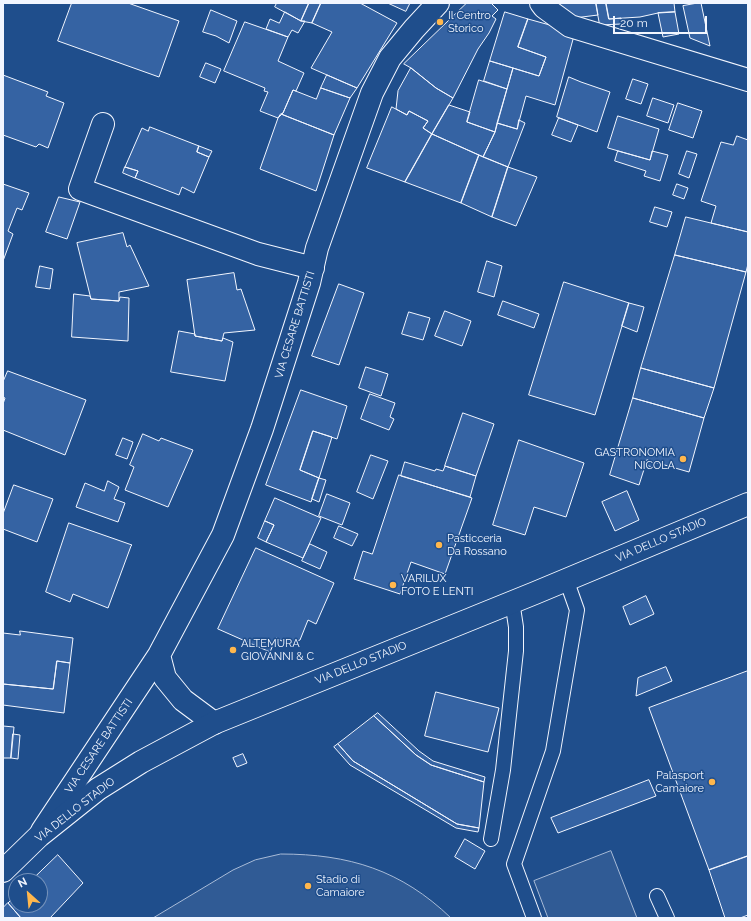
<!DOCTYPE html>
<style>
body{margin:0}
#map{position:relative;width:751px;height:921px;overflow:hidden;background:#1f4e8c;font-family:Raleway,sans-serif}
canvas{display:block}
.frame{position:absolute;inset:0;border:4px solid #f2f6ff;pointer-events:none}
.north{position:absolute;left:8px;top:873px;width:40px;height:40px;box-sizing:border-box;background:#1f4e8c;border:1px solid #7391ba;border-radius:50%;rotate:333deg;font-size:11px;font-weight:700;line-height:16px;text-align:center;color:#f2f6ff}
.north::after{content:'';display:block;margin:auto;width:14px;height:18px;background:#ffb74d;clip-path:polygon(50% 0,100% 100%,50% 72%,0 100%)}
.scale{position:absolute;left:613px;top:16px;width:94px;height:18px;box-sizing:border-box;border:2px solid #f2f6ff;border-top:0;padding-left:5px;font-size:12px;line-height:14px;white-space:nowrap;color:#f2f6ff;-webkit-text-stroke:3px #1f4e8c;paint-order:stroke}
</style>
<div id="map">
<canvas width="751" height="921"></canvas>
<div class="frame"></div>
<div class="north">N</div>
<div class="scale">20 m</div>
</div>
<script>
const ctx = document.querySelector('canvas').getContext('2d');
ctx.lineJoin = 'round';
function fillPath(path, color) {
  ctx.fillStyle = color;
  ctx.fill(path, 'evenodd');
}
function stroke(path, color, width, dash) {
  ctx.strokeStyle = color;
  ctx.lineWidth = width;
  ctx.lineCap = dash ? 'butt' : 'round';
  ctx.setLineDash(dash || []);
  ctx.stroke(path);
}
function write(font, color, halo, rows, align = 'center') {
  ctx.font = font + ' Raleway,sans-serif';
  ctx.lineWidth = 3;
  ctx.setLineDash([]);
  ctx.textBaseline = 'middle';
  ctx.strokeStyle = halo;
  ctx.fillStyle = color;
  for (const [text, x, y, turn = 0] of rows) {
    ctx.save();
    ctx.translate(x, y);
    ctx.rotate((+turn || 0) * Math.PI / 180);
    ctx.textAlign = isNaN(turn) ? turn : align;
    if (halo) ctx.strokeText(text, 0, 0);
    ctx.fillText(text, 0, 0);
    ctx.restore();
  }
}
const green = new Path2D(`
 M611,851L637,918H548L534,881Z
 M281,854C349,854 401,870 451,918H153L233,870L255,860Z`);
const building = new Path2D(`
 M72,3H128L179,21L159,77L58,41Z
 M277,3H309L301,21L275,7Z
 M309,3H321L312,23L301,21Z
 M321,3H360L397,23L357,88L311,68L332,32L312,23Z
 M388,3H410L406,11Z
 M467,3H491L498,10L492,16L496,19L489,33L478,49L453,98L436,88L411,68L404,64Z
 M557,3H596L598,15L574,18Z
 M596,3H606L609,19L621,18V24L600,25Z
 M606,3H674L675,12L658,13L640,17L609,19Z
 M698,3H701L710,46L690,38L683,6Z
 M211,10L237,21L229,43L216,36L203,32Z
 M285,12L301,21H305L298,33L292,30L288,37L266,29L270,19L279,23Z
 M505,12L528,19L518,47L546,57L539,76L490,61Z
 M675,12L679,34L663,37L658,13Z
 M528,19L575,32L555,105L526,96L517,129L497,123L513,68L539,76L546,57L518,47Z
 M245,22L288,37L278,61L304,73L296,91L293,90L283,113L278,118L260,111L268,92L264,91L265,88L224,71Z
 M490,61L513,68L507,89L484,81Z
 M206,63L221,69L215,83L200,77Z
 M411,68L436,88L453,98L432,134L423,128L428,121L409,111L407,115L396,109L398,91Z
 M3,75L48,92L46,96L64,103L48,148L39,144L36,147L3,135Z
 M327,75L357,88L350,98L321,88Z
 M569,77L581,82L610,92L597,132L557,117Z
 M633,79L648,84L641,104L626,99Z
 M479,80L507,89L495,132L467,122Z
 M321,88L350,98L334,135L281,114L283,113L293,90L316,99Z
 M653,98L674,105L668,123L647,116Z
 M678,103L702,111L693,138L669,130Z
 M449,105L470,112L467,122L495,132L483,157L432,134Z
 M392,107L407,115L409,111L428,121L423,128L432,134L405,182L367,168Z
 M281,114L334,135L316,191L260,169L278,118Z
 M618,116L659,129L650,160L608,148Z
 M559,118L578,125L571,142L552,135Z
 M519,120L525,123L508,167L483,157L495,132L497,123L517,129Z
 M150,127L199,146L197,152L209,157L194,193L182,187L179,195L135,178L138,171L125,167L142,128L148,131Z
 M432,134L479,155L461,203L405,182Z
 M737,136L748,140V232L711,223L716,206L701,201L721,142L733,145Z
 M199,146L212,151L209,157L197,152Z
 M618,151L650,160L652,151L668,155L660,181L644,176L646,171L615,161Z
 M687,151L697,154L689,178L679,174Z
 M479,155L508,167L492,217L461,203Z
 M125,167L138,171L135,178L123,173Z
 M508,167L537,177L516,226L492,217Z
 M3,184L29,193L22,210L17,208L8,231L13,234L3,261Z
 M677,184L688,188L684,199L673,195Z
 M59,197L80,202L67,239L46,232Z
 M655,207L672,212L667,227L650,222Z
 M686,217L748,232V264L746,272L675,255Z
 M123,233L127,247L130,245L149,286L119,292V301L91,299L77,243Z
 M675,255L746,272L714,388L641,368Z
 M487,261L502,266L494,297L478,292Z
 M40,266L53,269L50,289L36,287Z
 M234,273L237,290L241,289L255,330L224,333L222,341L195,336L187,280Z
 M564,282L629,303L595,415L529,395Z
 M339,284L364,293L339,365L312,356Z
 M74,294L90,296L91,299L119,301L120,297L129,298L128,341L72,337Z
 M503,301L539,314L534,328L498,315Z
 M629,303L644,307L637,332L622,326Z
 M445,311L471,321L462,346L435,336Z
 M409,312L430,318L423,340L402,334Z
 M179,331L195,334V336L222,341L223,338L233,342L225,381L171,372Z
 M366,367L388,374L381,396L359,388Z
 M641,368L714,388L704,418L633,398Z
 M8,371L86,400L65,455L3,430V404L5,398L3,397V382Z
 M301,390L347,406L337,439L313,431L300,470L319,478L311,502L266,485Z
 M370,394L395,403L390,417L394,419L389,430L361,419Z
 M633,398L704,418L689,472L647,460L639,485L610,475Z
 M463,413L494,424L476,476L445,466Z
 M313,431L332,437L319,478L300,470Z
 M143,434L159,441L161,438L193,450L168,507L125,490L134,467L130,465Z
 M123,438L133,442L127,459L116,455Z
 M519,440L584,463L566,517L534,507L525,535L493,525Z
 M371,455L388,461L373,499L357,492Z
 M647,460L654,462L652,467L645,465Z
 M405,462L435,471L436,469L443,471L445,466L476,476L470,497L401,476Z
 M399,475L472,498L445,574L411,562L400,594L354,579L363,551L372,554Z
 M319,478L326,480L319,502L312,499Z
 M108,481L119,487L114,499L125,503L118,522L76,507L85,483L104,491Z
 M14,485L53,499L37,542L3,529V514Z
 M627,491L639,520L615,531L602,502Z
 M327,494L350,503L342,525L319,516Z
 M275,498L321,518L303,558L266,542L274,525L265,521Z
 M265,521L274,525L266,542L258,538Z
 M69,523L132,545L131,546L108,608L73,594L70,602L46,592Z
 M339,526L358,534L352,546L334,538Z
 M310,544L327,552L320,569L302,561Z
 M256,548L334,583L316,624L308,620L300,640L288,644L276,638L270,652L218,629Z
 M646,596L654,614L630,625L623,607Z
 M20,631L73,638L70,663L57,661L53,689L3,684V633L20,635Z
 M57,661L70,663L64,713L3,705V684L53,689Z
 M666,667L672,681L636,696L638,678Z
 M748,671V856L709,870L649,708Z
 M436,692L499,708L488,752L425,736Z
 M378,713L419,751L433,761L485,777L484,782L431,765L416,755L374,716Z
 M374,716L416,755L431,765L484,782L479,828L457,824L353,761L338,744Z
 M3,726L14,727L11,758H3Z
 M13,734L20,735L18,759L11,758Z
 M338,744L353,761L457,824L479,828L478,832L456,828L350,765L334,747Z
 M243,754L247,763L237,767L233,758Z
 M649,780L656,796L558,833L551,818Z
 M465,839L485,851L475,869L455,857Z
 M58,855L83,883L50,918H21L8,903L16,895V905H40V881H31Z
 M748,856V915L740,918H725L709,870Z
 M8,903L21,918H3V908Z`);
const service = new Path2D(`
 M491,839L503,770L516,651V627L512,601
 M657,896L667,918
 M534,918L514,864L553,751L577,610L566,579`);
const minor = new Path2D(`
 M541,3L544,7L570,26L748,80
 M103,124L80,189L258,254L313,268
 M159,655L165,678L183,700L214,723
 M42,831L159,655L223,535L262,429L309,283L317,248L372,93L390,58L414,29L438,3`);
const tertiary = new Path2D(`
 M3,871L39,836L98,789L141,762L214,723L535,593L748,504`);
const markers = [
 [440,22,4,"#ffb74d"],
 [683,459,4,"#ffb74d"],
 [439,545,4,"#ffb74d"],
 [393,585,4,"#ffb74d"],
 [233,650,4,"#ffb74d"],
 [712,782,4,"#ffb74d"],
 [308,886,4,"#ffb74d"]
];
const poiNames = [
 ["Il Centro",448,16],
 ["Storico",448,29],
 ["GASTRONOMIA",675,453,"right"],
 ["NICOLA",675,466,"right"],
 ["Pasticceria",447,539],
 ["Da Rossano",447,552],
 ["VARILUX",401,579],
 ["FOTO E LENTI",401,592],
 ["ALTEMURA",241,644],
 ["GIOVANNI & C",241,657],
 ["Palasport",704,776,"right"],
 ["Camaiore",704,789,"right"],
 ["Stadio di",316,880],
 ["Camaiore",316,893]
];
const streetNames = [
 ["VIA CESARE BATTISTI",295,325,-73],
 ["VIA DELLO STADIO",661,540,-23],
 ["VIA DELLO STADIO",361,663,-22],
 ["VIA CESARE BATTISTI",99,746,-56],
 ["VIA DELLO STADIO",75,810,-38]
];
fillPath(green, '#305b95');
stroke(green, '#a8bbd7', 1);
fillPath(building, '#3563a3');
stroke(building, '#f2f6ff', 1);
stroke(service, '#f2f6ff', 16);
stroke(minor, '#f2f6ff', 24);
stroke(tertiary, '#f2f6ff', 24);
stroke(service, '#1f4e8c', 14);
stroke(minor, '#1f4e8c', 22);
stroke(tertiary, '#1f4e8c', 22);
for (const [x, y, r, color] of markers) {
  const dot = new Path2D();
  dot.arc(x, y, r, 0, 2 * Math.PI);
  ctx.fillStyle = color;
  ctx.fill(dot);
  stroke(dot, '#1f4e8c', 1.5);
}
write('11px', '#f2f6ff', '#1f4e8c', poiNames, 'left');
write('11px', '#f2f6ff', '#1f4e8c', streetNames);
</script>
